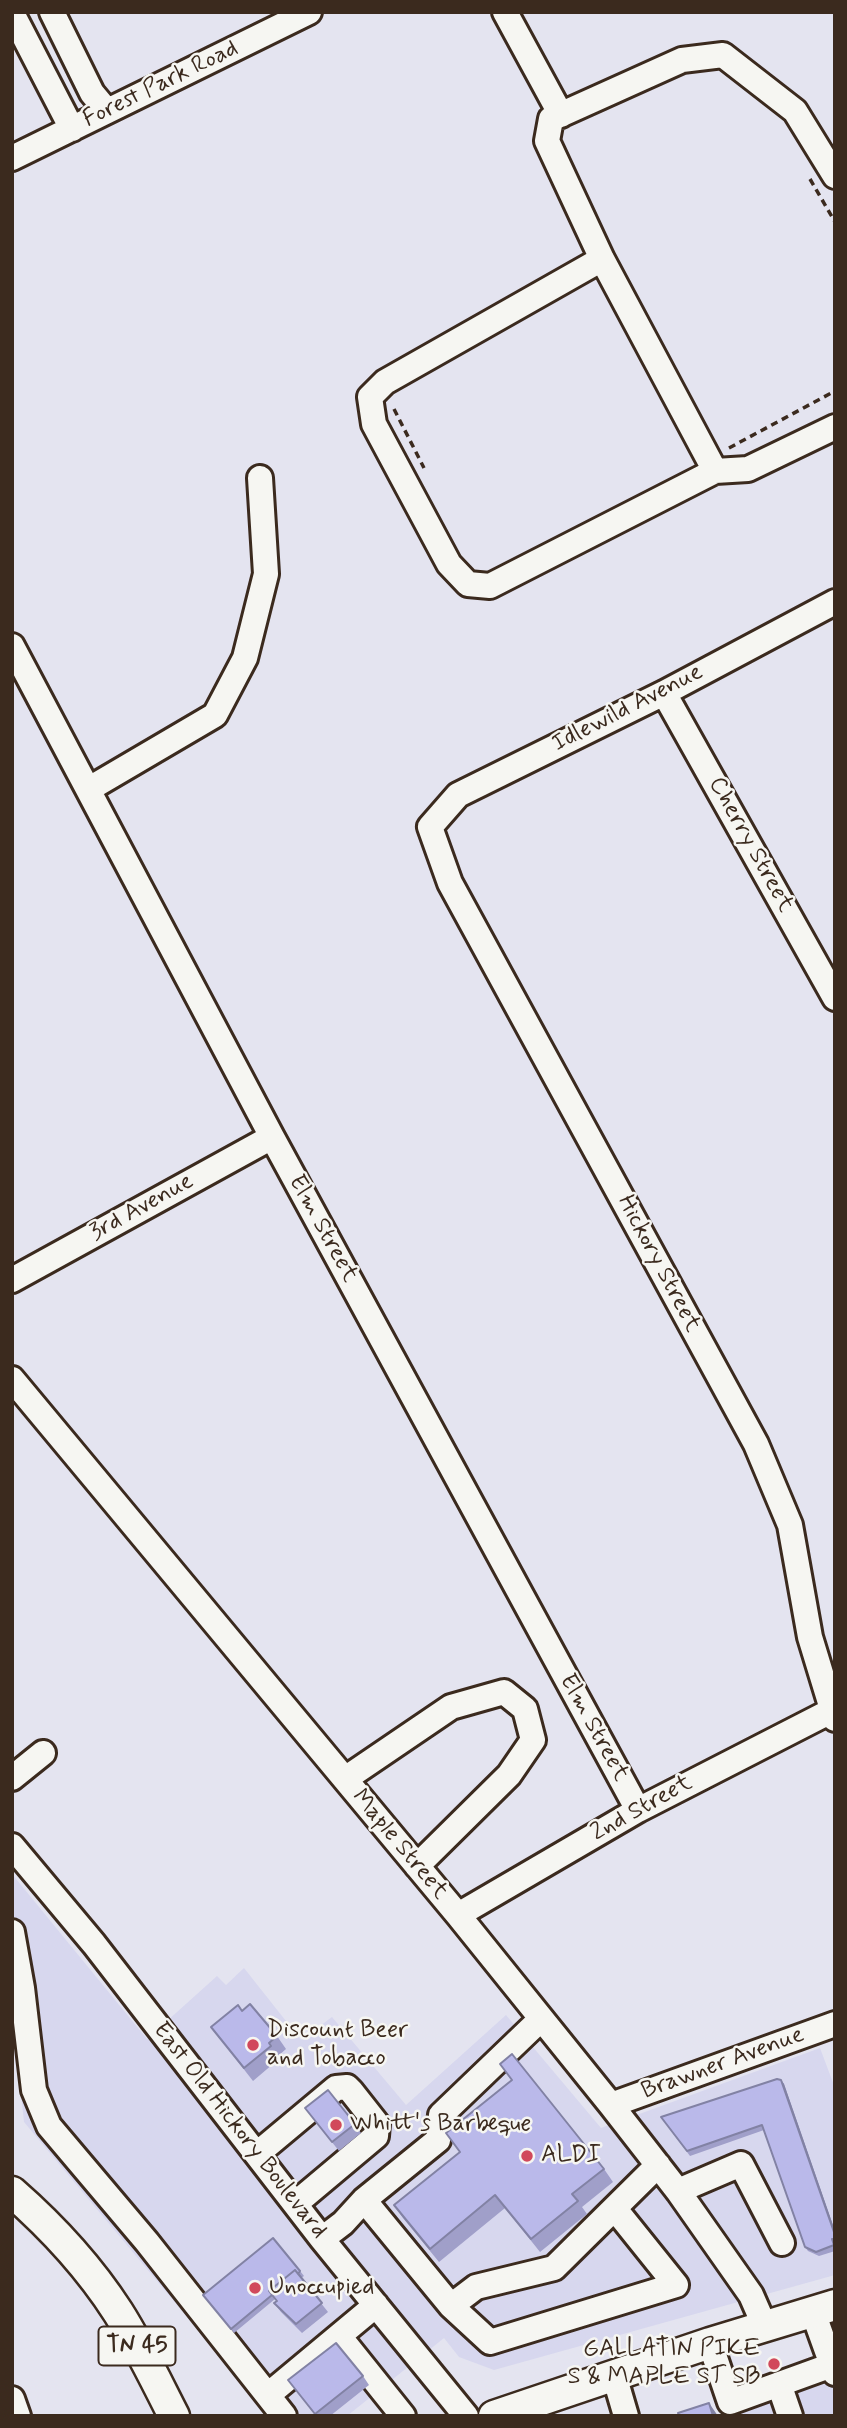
<!DOCTYPE html>
<style>
body{margin:0}
#map{position:relative;width:847px;height:2428px;overflow:hidden;background:#e4e4f0;font-family:Mynerve,sans-serif}
canvas{display:block}
.frame{position:absolute;inset:0;border:14px solid #3b2a1e;pointer-events:none}
</style>
<div id="map">
<canvas width="847" height="2428"></canvas>
<div class="frame"></div>
</div>
<script>
const ctx = document.querySelector('canvas').getContext('2d');
ctx.lineJoin = 'round';
function fillPath(path, color) {
  ctx.fillStyle = color;
  ctx.fill(path, 'evenodd');
}
function stroke(path, color, width, dash) {
  ctx.strokeStyle = color;
  ctx.lineWidth = width;
  ctx.lineCap = dash ? 'butt' : 'round';
  ctx.setLineDash(dash || []);
  ctx.stroke(path);
}
function write(font, color, halo, rows, align = 'center') {
  ctx.font = font + ' Mynerve,sans-serif';
  ctx.lineWidth = 5;
  ctx.setLineDash([]);
  ctx.textBaseline = 'middle';
  ctx.strokeStyle = halo;
  ctx.fillStyle = color;
  for (const [text, x, y, turn = 0] of rows) {
    ctx.save();
    ctx.translate(x, y);
    ctx.rotate((+turn || 0) * Math.PI / 180);
    ctx.textAlign = isNaN(turn) ? turn : align;
    if (halo) ctx.strokeText(text, 0, 0);
    ctx.fillText(text, 0, 0);
    ctx.restore();
  }
}
const built = new Path2D(`
 M12,1874L147,2039L217,1976L226,1985L244,1968L301,2040L332,2017L406,2105L506,2015L601,2128L820,2048L835,2088V2275L494,2370L459,2357L444,2338L347,2416H270L24,2122L12,2010Z
 M835,2353V2416H723L716,2391Z`);
const path = new Path2D(`
 M810,179L835,222
 M394,409L424,468
 M729,448L835,391`);
const minor = new Path2D(`
 M52,12L92,93L107,111
 M505,12L561,115
 M12,13L72,129
 M12,158L309,12
 M602,259L385,382L370,397L374,424L449,564L468,584L490,586L715,471L748,469L835,427
 M715,471L602,259L547,141L551,119L682,60L723,55L795,111L835,176
 M835,602L664,693L458,795L430,827L450,883L756,1444L790,1525L810,1637L835,1719
 M12,646L272,1137L638,1810
 M664,693L835,998
 M89,789L215,715L245,658L266,574L260,478
 M12,1280L272,1137
 M12,1379L458,1915L611,2105L678,2191L751,2295L765,2327
 M12,1778L43,1753
 M345,1779L451,1707L504,1692L525,1709L533,1740L509,1775L417,1866
 M12,1846L94,1944L322,2239L466,2416
 M458,1915L638,1810L831,1711
 M12,1932L22,1988L34,2090L49,2126L147,2242L284,2416
 M611,2105L835,2024
 M257,2154L336,2088L347,2087L351,2091L377,2124L376,2136L295,2204
 M678,2191L741,2164L782,2243
 M364,2200L451,2306L490,2342L676,2285L615,2209
 M322,2239L343,2223L364,2200L438,2140L441,2115L541,2019
 M451,2306L476,2287L554,2268L658,2165
 M813,2312L832,2365
 M339,2336L403,2416
 M710,2343L730,2402L832,2365L835,2373
 M614,2375L626,2416
 M779,2384L790,2416
 M268,2395L376,2305
 M12,2399L18,2416`);
const major = new Path2D(`
 M12,2192C52,2227 89,2267 118,2312C139,2345 156,2381 174,2416
 M494,2416L710,2343L835,2305`);
const wall = new Path2D(`
 M242,2011L277,2036L286,2049L278,2056L280,2058L253,2081L211,2027Z
 M500,2064L604,2169L613,2182L582,2207L587,2214L540,2252L505,2208L439,2262L403,2218L394,2205L460,2152L446,2133L512,2080Z
 M781,2080L784,2084L835,2231V2251L819,2256L808,2251L805,2247L764,2130L690,2156L661,2117Z
 M305,2108L355,2124L361,2133L339,2151Z
 M300,2271L304,2276L301,2278L328,2312L302,2333L281,2312L274,2303L277,2301L275,2299L234,2333L207,2299Z
 M363,2376L369,2385L330,2416H316L288,2380Z`);
const shadedWall = new Path2D(`
 M781,2080L784,2084L835,2231V2235Z
 M709,2403L718,2416H713Z`);
const building = new Path2D(`
 M250,2004L277,2036L269,2043L271,2046L244,2068L211,2027L238,2005L242,2011Z
 M512,2054L604,2169L572,2194L578,2201L531,2239L495,2195L430,2249L394,2205L460,2152L446,2133L512,2080L500,2064Z
 M777,2079L781,2080L835,2235V2239H832L834,2245L816,2252L805,2247L762,2125L687,2151L661,2117Z
 M328,2090L355,2124L332,2142L305,2108Z
 M273,2238L300,2271L298,2274L295,2270L269,2291L272,2295L231,2329L203,2295Z
 M295,2270L322,2303L296,2324L274,2303L277,2301L269,2291Z
 M336,2343L363,2376L315,2414L288,2380Z
 M709,2403L713,2416H679L678,2413Z`);
const markers = [
 [253,2045,7,"#d1495b"],
 [336,2125,7,"#d1495b"],
 [527,2156,7,"#d1495b"],
 [255,2288,7,"#d1495b"],
 [774,2364,7,"#d1495b"]
];
const shields = [
 [137,2346,77]
];
const shieldNames = [
 ["TN 45",137,2346]
];
const streetNames = [
 ["Forest Park Road",161,85,-26],
 ["Idlewild Avenue",628,709,-27],
 ["Cherry Street",750,845,61],
 ["3rd Avenue",142,1208,-29],
 ["Elm Street",322,1229,61],
 ["Hickory Street",658,1264,62],
 ["Elm Street",593,1728,61],
 ["2nd Street",642,1809,-29],
 ["Maple Street",399,1845,50],
 ["Brawner Avenue",723,2064,-20],
 ["East Old Hickory Boulevard",239,2131,52]
];
const poiNames = [
 ["Discount Beer",267,2031],
 ["and Tobacco",267,2059],
 ["Whitt's Barbeque",350,2125],
 ["ALDI",541,2156],
 ["Unoccupied",269,2288],
 ["GALLATIN PIKE",760,2350,"right"],
 ["S & MAPLE ST SB",760,2378,"right"]
];
fillPath(built, '#d7d7ee');
stroke(minor, '#3b2a1e', 30);
stroke(major, '#3b2a1e', 35);
stroke(path, '#3b2a1e', 3.5, [7, 5]);
stroke(minor, '#f6f6f2', 24);
stroke(major, '#f6f6f2', 30);
fillPath(wall, '#a09fc9');
fillPath(shadedWall, '#8282a4');
fillPath(building, '#bab9ea');
stroke(building, '#8282a4', 2);
for (const [x, y, r, color] of markers) {
  const dot = new Path2D();
  dot.arc(x, y, r, 0, 2 * Math.PI);
  ctx.fillStyle = color;
  ctx.fill(dot);
  stroke(dot, '#f6f6f2', 2.5);
}
for (const [x, y, w] of shields) {
  const box = new Path2D();
  box.roundRect(x - w / 2, y - 19.5, w, 39, 5);
  ctx.fillStyle = '#f6f6f2';
  ctx.fill(box);
  stroke(box, '#3b2a1e', 2);
}
write('bold 23px', '#3b2a1e', null, shieldNames);
write('24px', '#3b2a1e', '#f6f6f2', streetNames);
write('24px', '#3b2a1e', '#f6f6f2', poiNames, 'left');
</script>
